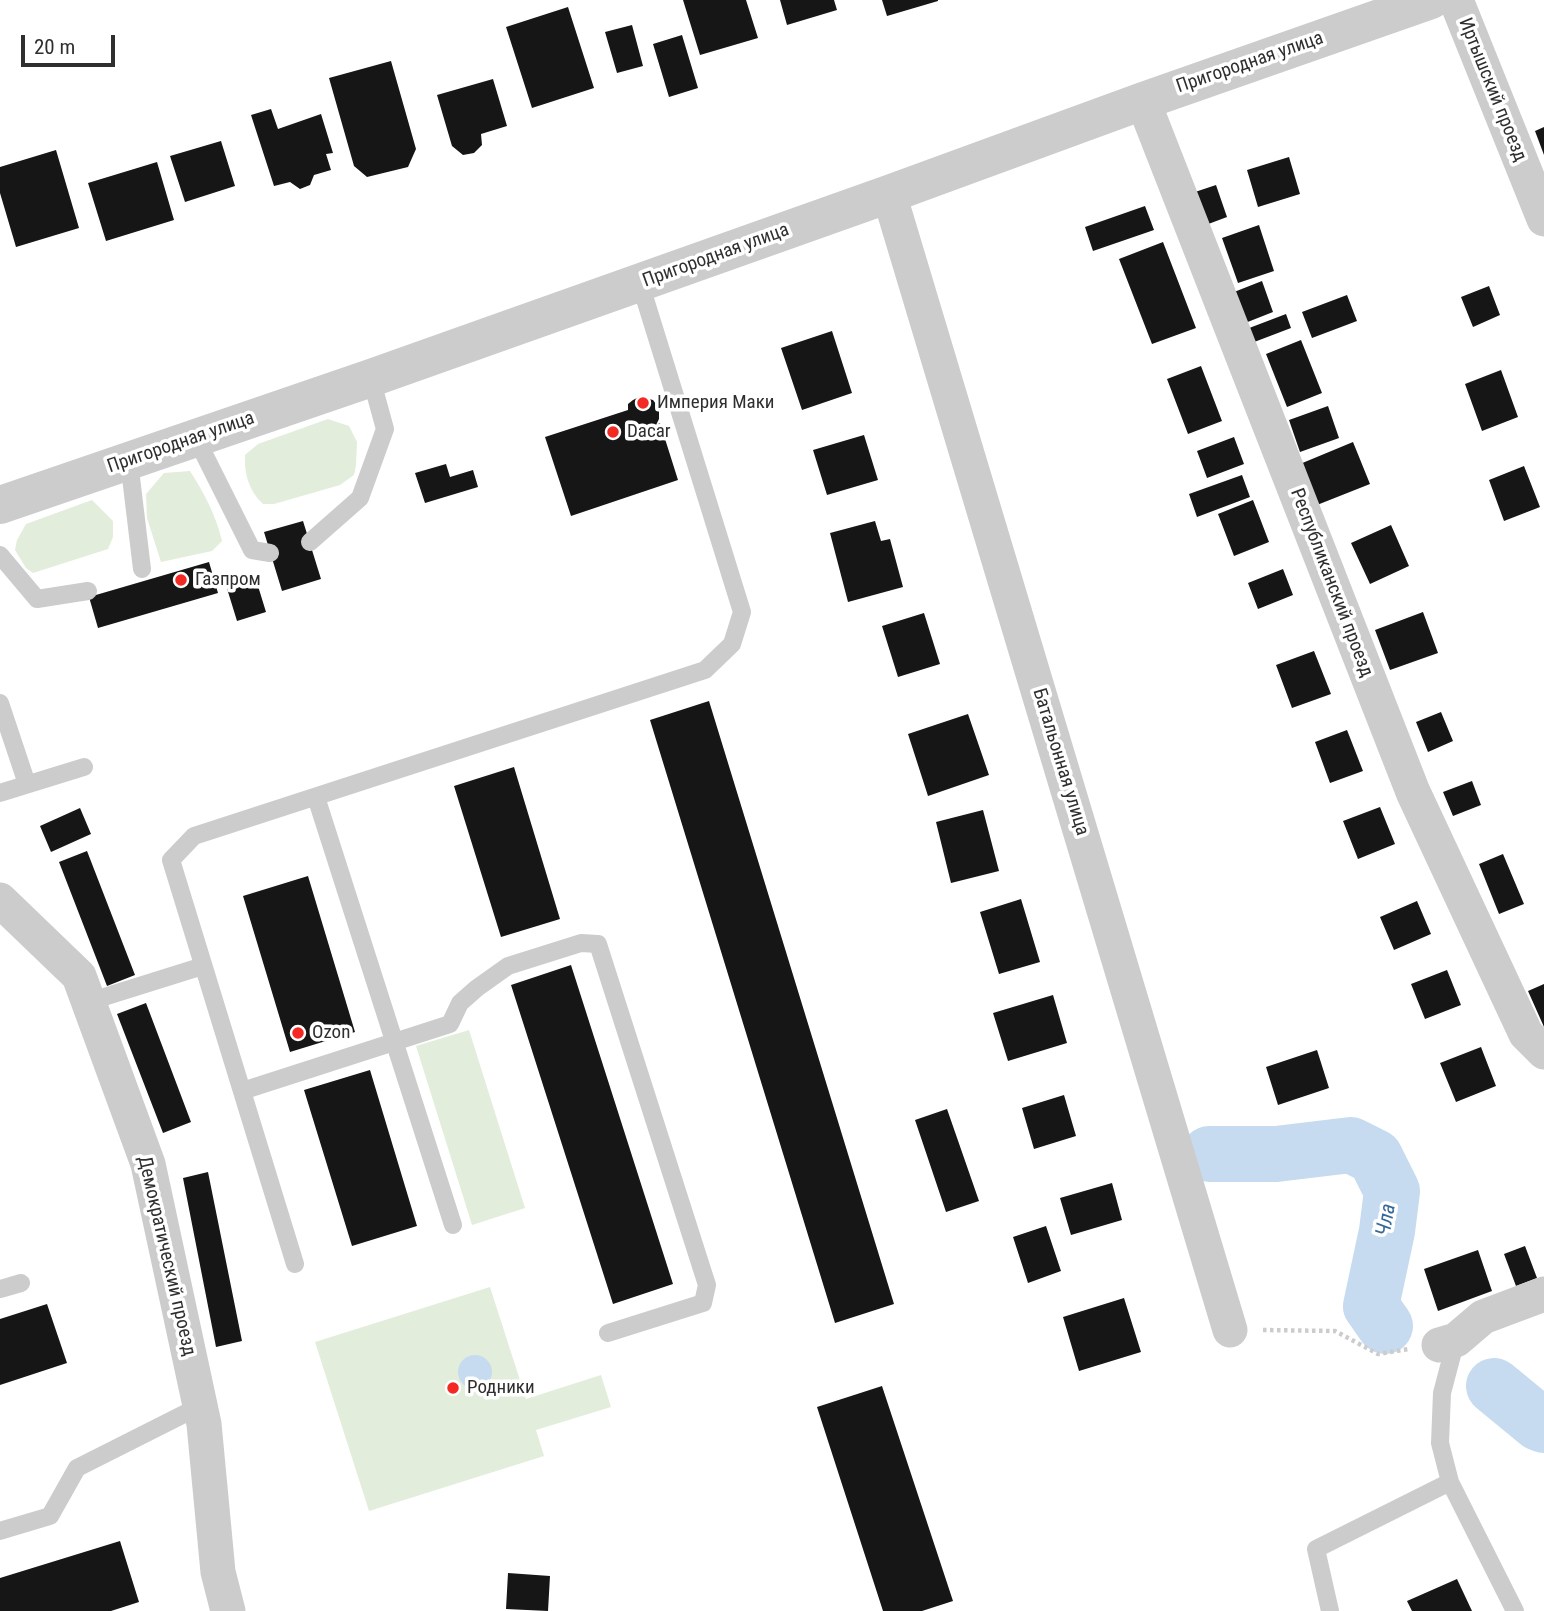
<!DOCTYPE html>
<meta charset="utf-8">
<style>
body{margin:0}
#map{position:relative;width:1544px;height:1611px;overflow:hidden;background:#fff;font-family:"Roboto Condensed",sans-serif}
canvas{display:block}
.scale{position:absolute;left:21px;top:35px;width:94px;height:32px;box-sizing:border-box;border:4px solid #2f2f2f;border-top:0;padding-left:9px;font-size:21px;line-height:24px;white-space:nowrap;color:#2f2f2f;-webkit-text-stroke:5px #fff;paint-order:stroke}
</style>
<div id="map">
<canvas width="1544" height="1611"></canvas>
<div class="scale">20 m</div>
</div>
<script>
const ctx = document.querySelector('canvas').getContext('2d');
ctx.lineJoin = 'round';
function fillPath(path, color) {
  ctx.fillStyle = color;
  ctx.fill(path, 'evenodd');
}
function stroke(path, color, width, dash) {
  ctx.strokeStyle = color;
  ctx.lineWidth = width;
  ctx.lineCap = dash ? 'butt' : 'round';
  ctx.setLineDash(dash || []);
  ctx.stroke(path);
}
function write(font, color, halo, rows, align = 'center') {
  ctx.font = font + ' "Roboto Condensed",sans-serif';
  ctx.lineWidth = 7;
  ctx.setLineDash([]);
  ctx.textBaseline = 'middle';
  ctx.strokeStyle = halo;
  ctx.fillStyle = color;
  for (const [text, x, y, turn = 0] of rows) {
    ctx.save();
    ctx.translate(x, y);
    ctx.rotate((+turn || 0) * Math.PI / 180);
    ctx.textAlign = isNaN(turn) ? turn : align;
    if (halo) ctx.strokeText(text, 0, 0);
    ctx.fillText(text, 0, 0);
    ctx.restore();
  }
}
const green = new Path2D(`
 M328,419L349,426L357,442L356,465L354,475L340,485L274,504H263C249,491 244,474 245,455L258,444Z
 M190,471C204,493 216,515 222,541L212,551L161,562L147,518L146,494L164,473Z
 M92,500L113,521V537L108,549L33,573L26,568L15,550L17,540L26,524Z
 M469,1030L525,1208L472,1225L416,1046Z
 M490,1287L526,1399L601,1375L611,1407L536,1430L544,1456L369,1511L315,1342Z`);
const water = new Path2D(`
 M458 1372a17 17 0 1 1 34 0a17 17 0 1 1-34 0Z`);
const river = new Path2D(`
 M1209,1154H1276L1351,1145L1375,1157L1392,1191L1387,1231L1371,1306L1385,1326
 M1494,1386L1539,1423L1544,1425`);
const building = new Path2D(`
 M683,0H746L758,38L700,55Z
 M780,0H834L837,10L787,25Z
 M882,0H938V1L887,16Z
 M568,7L594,88L532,108L506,27Z
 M632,25L643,66L617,73L605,32Z
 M682,35L698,88L669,97L653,44Z
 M391,61L416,149L408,167L367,177L354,166L329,78Z
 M493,79L507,126L481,134L482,145L474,153L463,155L452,146L437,95Z
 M271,109L278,129L321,114L333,153L326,154L331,170L314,175L310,185L300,189L290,182L274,186L251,115Z
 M1544,127V155L1535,131Z
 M221,141L235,186L185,202L170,156Z
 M56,150L79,228L16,247L0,193V167Z
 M1289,157L1300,194L1258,207L1247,170Z
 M157,162L174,220L106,241L88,183Z
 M1216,185L1227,217L1203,226L1192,193Z
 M1145,206L1154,230L1093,251L1085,227Z
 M1259,225L1274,271L1238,283L1222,238Z
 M1163,242L1196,328L1152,344L1119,259Z
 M1262,281L1273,312L1240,325L1229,294Z
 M1489,286L1500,315L1473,327L1461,297Z
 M1347,295L1357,321L1312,338L1302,312Z
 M1286,314L1291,328L1249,344L1244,330Z
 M832,331L852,393L802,410L781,348Z
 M1301,340L1322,393L1287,407L1266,354Z
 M1201,366L1222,421L1188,434L1167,379Z
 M1501,370L1518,417L1482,431L1465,384Z
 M639,397H642L653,400L659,408V419L656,425L660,423L678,480L571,516L545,437L628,410V404L633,400Z
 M1328,406L1339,438L1300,452L1289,420Z
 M864,435L878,480L827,495L813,450Z
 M1234,437L1244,464L1207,478L1197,451Z
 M1353,442L1370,484L1317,505L1300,464Z
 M446,464L450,477L473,470L478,487L425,503L415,473Z
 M1524,466L1540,507L1504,521L1489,480Z
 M1242,475L1250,497L1197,517L1189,494Z
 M1253,500L1269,542L1234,556L1218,514Z
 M303,521L321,579L282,591L264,532Z
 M875,521L881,541L890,539L903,587L848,602L830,533Z
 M1391,525L1409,566L1370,584L1351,543Z
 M209,562L218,593L98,628L89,597Z
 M1283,569L1293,595L1258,609L1248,583Z
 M254,573L266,612L237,621L225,582Z
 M1423,612L1438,653L1390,670L1375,630Z
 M924,613L940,664L898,677L882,626Z
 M1314,651L1331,694L1292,708L1276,665Z
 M709,701L894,1304L835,1323L650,720Z
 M1441,712L1453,741L1428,752L1416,722Z
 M968,714L989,775L928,796L908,734Z
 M1347,730L1363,771L1330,783L1315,742Z
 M514,767L560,919L501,937L454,786Z
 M1472,781L1481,805L1453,816L1443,792Z
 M1380,807L1395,844L1358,859L1343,821Z
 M80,808L91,834L51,852L40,826Z
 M983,810L999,871L951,883L936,822Z
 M87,851L135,975L107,986L59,862Z
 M1503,854L1524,904L1499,914L1479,864Z
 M308,876L355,1032L290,1052L243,896Z
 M1021,899L1040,962L999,974L980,912Z
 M1417,901L1431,934L1394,950L1380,917Z
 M571,965L673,1284L613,1304L511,985Z
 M1447,970L1461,1005L1425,1019L1411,984Z
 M1544,984V1027L1528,991Z
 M1053,995L1067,1043L1008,1061L993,1013Z
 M146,1003L191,1122L163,1133L117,1014Z
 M1481,1047L1496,1086L1456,1102L1440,1063Z
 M1317,1050L1329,1088L1278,1105L1266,1067Z
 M370,1070L417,1226L352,1246L304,1090Z
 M1064,1095L1076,1136L1034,1149L1022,1108Z
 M947,1109L979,1201L946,1212L915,1120Z
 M208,1172L242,1341L216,1347L183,1178Z
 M1112,1183L1122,1220L1071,1235L1060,1198Z
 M1046,1226L1061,1271L1028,1283L1013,1237Z
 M1525,1246L1537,1278L1516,1286L1504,1254Z
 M1478,1250L1492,1291L1438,1311L1424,1269Z
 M1124,1298L1141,1352L1079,1371L1063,1317Z
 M47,1304L67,1363L0,1385V1319Z
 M882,1386L953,1601L922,1611H883L817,1407Z
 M120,1541L139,1602L111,1611H0V1578Z
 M508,1573L550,1576L548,1611L506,1609Z
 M1457,1579L1472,1611H1412L1407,1601Z`);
const path = new Path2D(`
 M1263,1330L1335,1331L1378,1354L1409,1349`);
const service = new Path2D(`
 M196,438L252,550L270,553
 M129,461L142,569
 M310,542L360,498L385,429L371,378
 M0,555L37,599L88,591
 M0,703L27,784
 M0,793L84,767
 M316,797L453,1225
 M88,1002L203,966
 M242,1091L450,1024L460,1003L477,988L508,966L581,943L598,944L707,1285L703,1303L608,1333
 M295,1264L171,860L194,836L705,670L732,644L742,612L640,283
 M0,1289L21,1283
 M1456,1340L1442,1393L1440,1443L1450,1482L1515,1611
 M0,1531L50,1516L77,1468L200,1406
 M1330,1611L1316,1549L1450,1482`);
const minor = new Path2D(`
 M1456,0L1544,219
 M1143,101L1413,792L1526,1034L1544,1052
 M889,194L1230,1330
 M0,900L79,976L148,1164L204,1424L218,1572L228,1611
 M1439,1345L1456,1340L1483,1317L1544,1294`);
const tertiary = new Path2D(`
 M0,505L371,378L889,194L1143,101L1431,0`);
const markers = [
 [643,403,7,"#f32923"],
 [613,432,7,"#f32923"],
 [181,580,7,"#f32923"],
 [298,1033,7,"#f32923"],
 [453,1388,7,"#f32923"]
];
const streetNames = [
 ["Пригородная улица",1250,63,-19],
 ["Иртышский проезд",1492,90,68],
 ["Пригородная улица",716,256,-20],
 ["Пригородная улица",181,443,-19],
 ["Республиканский проезд",1331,583,69],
 ["Батальонная улица",1060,762,73],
 ["Демократический проезд",166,1256,77]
];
const poiNames = [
 ["Империя Маки",657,403],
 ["Dacar",627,432],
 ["Газпром",195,580],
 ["Ozon",312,1033],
 ["Родники",467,1388]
];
const waterNames = [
 ["Чла",1387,1220,-80]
];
fillPath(green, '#e3eddb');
fillPath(water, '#c6dbef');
stroke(river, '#c6dbef', 56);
fillPath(building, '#161616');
stroke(path, '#ccc', 4.5, [3.5, 3.5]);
stroke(service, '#ccc', 18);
stroke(minor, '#ccc', 35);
stroke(tertiary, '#ccc', 38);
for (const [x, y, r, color] of markers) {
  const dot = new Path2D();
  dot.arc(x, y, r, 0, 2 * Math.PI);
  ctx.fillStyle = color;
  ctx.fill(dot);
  stroke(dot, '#fff', 2.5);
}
write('19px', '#2f2f2f', '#fff', streetNames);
write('19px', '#2f2f2f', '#fff', poiNames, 'left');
write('italic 21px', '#366898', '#fff', waterNames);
</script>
